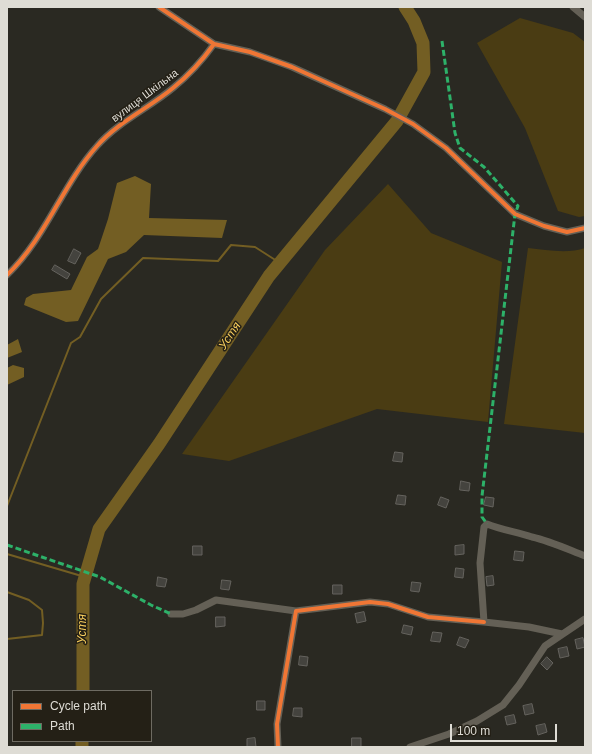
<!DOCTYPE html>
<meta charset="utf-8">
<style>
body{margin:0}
#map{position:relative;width:592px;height:754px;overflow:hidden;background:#2a2922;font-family:Arial,sans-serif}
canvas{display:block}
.frame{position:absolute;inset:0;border:8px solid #dedcd5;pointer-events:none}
.legend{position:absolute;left:12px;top:690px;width:140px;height:52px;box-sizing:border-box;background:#242016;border:1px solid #6e6b62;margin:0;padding:5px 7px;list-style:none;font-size:12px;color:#dedcd5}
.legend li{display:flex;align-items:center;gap:8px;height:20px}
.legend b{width:20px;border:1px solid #6e6b62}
.scale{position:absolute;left:450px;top:724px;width:107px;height:18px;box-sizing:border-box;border:2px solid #dedcd5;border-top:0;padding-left:5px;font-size:12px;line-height:14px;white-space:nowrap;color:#dedcd5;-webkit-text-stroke:3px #242016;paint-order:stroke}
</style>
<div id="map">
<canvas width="592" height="754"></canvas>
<div class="frame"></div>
<ul class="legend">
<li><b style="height:5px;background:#f07635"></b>Cycle path</li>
<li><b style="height:5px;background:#2db169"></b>Path</li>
</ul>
<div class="scale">100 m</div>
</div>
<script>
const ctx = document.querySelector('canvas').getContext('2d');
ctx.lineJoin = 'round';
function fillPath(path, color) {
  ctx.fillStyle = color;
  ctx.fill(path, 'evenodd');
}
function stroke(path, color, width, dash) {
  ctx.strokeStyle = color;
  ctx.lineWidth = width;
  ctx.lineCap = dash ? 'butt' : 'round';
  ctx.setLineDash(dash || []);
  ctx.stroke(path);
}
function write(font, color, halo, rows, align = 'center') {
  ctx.font = font + ' Arial,sans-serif';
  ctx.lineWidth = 3;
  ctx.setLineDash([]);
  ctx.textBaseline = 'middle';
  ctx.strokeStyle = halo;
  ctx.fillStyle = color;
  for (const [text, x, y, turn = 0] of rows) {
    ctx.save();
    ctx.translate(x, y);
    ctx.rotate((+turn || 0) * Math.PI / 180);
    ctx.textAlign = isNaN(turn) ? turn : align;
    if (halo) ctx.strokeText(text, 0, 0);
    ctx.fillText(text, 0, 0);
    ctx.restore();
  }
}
const green = new Path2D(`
 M520,18L573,33L585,42V216L579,217L558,211L525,128L477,43Z
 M388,184L431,233L502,262L488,422L377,409L229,461L182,454L325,250Z
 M528,248C546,250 568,254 585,248V433L504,424Z`);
const water = new Path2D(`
 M135,176L151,184L149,218L227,220L222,238L144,235L126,252L108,259L78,321L66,322L24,305L26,298L33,294L71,290L87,257L98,249L108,219L117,183Z
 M18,339L22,352L7,358V345Z
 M13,365L24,368V377L7,385V368Z`);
const stream = new Path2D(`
 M7,506L71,343L80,337L101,299L143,258L218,261L231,245L255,247L280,263
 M7,554L85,577
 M7,592L29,600L42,610L43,623L42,635L7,639`);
const river = new Path2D(`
 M83,691V584L99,529L159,444L269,276L397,121L424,72L423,43L414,21L405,7
 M82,747V741`);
const building = new Path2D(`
 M74,249L81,253L75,264L68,261Z
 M55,265L70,274L67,279L52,270Z
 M395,452L403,453L402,462L393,461Z
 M461,481L470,483L469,491L460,490Z
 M398,495L406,496L405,505L396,504Z
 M441,497L449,500L446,508L438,505Z
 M486,497L494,498L493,507L484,505Z
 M464,545V554L455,555V546Z
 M193,546H202V555H193Z
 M515,551L524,552L523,561L514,560Z
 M456,568L464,569L463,578L455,577Z
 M493,576L494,585L487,586L486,577Z
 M158,577L167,579L165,587L157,586Z
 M222,580L231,581L229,590L221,589Z
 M412,582L421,583L419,592L411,591Z
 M333,585H342V594H333Z
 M364,612L366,621L357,623L355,614Z
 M216,617H225V626L216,627Z
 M404,625L413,627L411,635L402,633Z
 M433,632L442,633L440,642L431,641Z
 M460,637L469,640L465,648L457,645Z
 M583,638L585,647L577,649L575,640Z
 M567,647L569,656L560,658L558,649Z
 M300,656L308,657L307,666L299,665Z
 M547,657L553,663L547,670L541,664Z
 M257,701H265V710H257Z
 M532,704L534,713L525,715L523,706Z
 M294,708H302V717L293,716Z
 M514,715L516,723L507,725L505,717Z
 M545,724L547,732L538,735L536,726Z
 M255,738L256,747H247V739Z
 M352,738H361V747H352Z`);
const minor = new Path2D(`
 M573,7L585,17
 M214,44L250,52L292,67L385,109L413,124L446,148L515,214L544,226L567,232L585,228
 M7,275C46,238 62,185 97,146C118,122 149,108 173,88C189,75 202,61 214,44L159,7
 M171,614H183L196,610L216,600L296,611
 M562,634L529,627L484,622L480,563L484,527L487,524C502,530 517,532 532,537C550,541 567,549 585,556
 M278,747L277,724L296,611L370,602L388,604L428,617L484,622
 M410,747L449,734L477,721L503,705L519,685L545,646L585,619`);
const quiet = new Path2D(`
 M442,41L455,133L460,148L484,167L518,206L515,214L482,496V517L487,524
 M7,545L100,577L151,605L171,614`);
const cycleway = new Path2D(`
 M214,44L250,52L292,67L385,109L413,124L446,148L515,214L544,226L567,232L585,228
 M7,275C46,238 62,185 97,146C118,122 149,108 173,88C189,75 202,61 214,44L159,7
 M278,747L277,724L296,611L370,602L388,604L428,617L484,622`);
const streetNames = [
 ["вулиця Шкільна",145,96,-37]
];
const waterNames = [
 ["Устя",230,336,-57],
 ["Устя",83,629,-90]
];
fillPath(green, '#4a3c13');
fillPath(water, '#735e23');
stroke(stream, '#735e23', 2);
stroke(river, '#735e23', 13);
fillPath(building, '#44433e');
stroke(building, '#65635e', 1);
stroke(minor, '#646056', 7);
stroke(quiet, '#2db169', 3, [6, 3]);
stroke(cycleway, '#f07635', 4);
write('11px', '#dedcd5', '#242016', streetNames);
write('italic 12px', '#f7cd5c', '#242016', waterNames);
</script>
